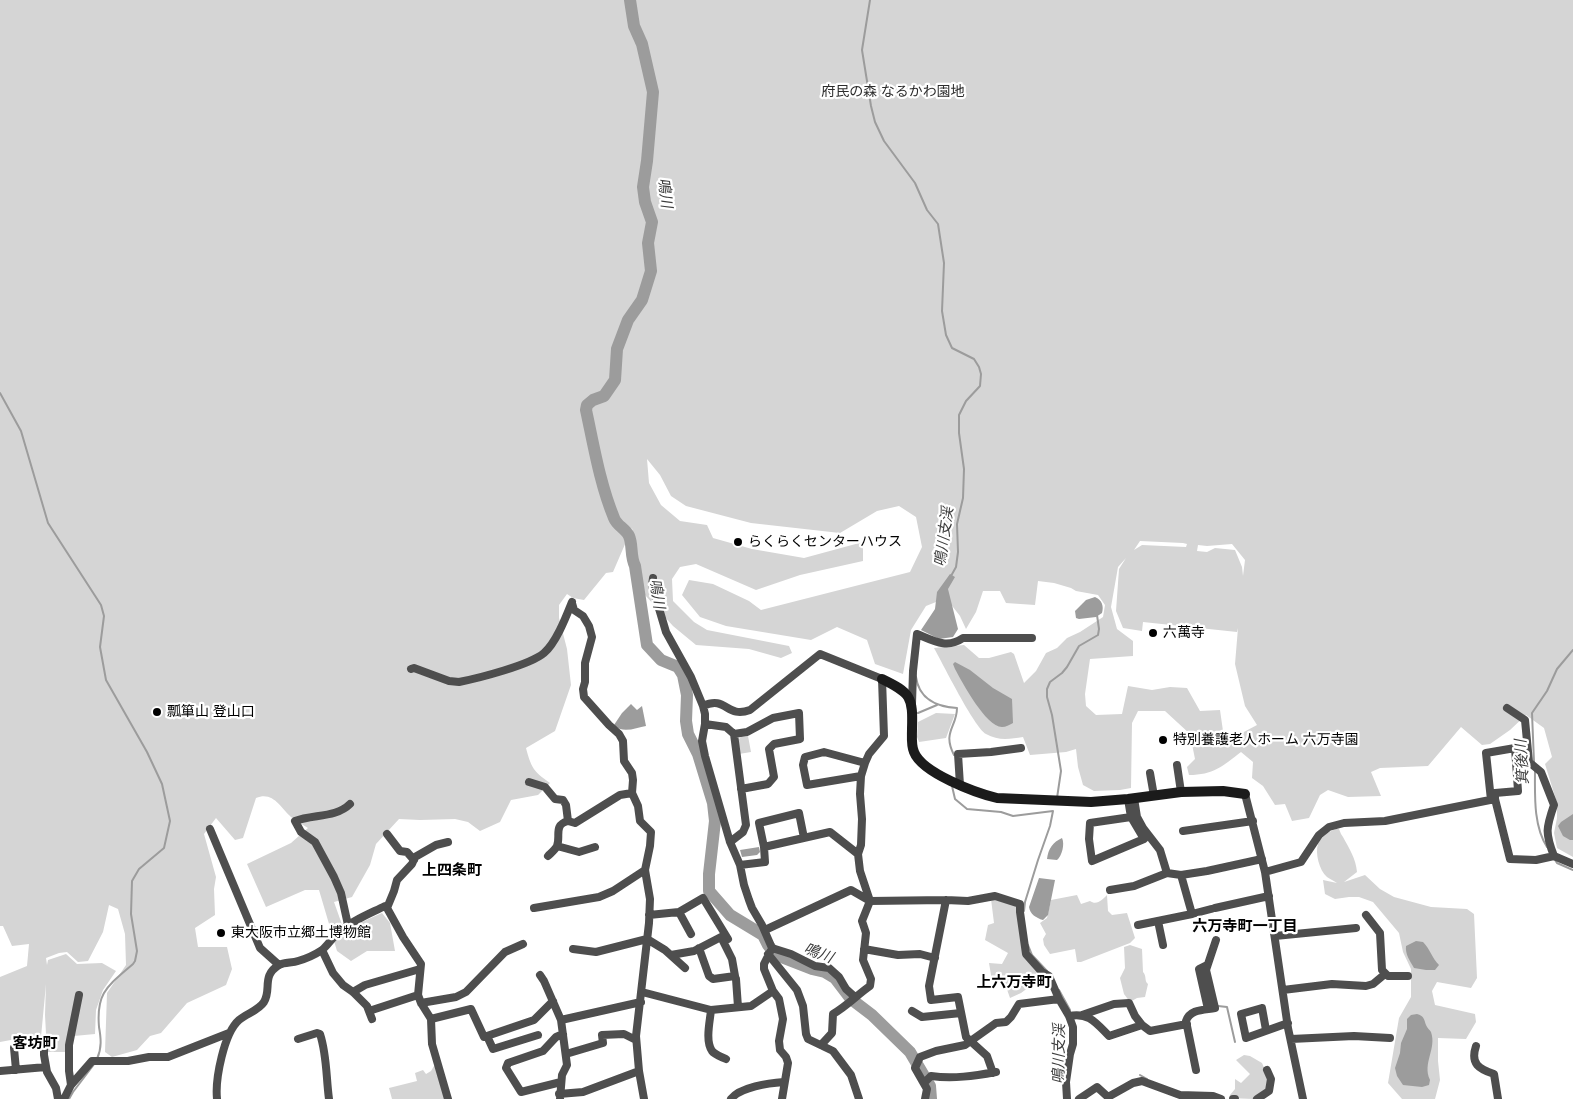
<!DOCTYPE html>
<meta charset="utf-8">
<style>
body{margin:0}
canvas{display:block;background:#fff}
</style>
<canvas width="1573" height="1099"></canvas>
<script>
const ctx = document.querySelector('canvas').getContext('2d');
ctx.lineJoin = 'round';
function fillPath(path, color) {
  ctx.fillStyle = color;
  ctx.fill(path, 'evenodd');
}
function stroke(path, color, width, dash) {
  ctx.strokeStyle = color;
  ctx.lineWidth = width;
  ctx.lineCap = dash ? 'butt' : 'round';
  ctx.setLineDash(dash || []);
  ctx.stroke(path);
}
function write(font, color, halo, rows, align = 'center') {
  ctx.font = font + ' Poppins,"Noto Sans JP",sans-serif';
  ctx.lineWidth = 4.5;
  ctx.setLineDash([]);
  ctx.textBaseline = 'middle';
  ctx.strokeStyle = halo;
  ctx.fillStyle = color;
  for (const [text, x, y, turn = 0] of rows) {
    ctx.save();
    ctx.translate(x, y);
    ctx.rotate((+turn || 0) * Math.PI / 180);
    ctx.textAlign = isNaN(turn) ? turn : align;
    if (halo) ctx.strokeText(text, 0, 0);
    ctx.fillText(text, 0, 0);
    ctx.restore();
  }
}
const green = new Path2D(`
 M0,0H1573V857L1557,848L1554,833L1557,818V803L1545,764L1552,757L1544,728L1526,715L1510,730L1490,744L1482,745L1461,727L1428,766L1380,768L1371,772L1381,796L1348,797L1328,790L1320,795L1309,818L1292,821L1285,804L1275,805L1263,786L1252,778L1253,762L1241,752C1223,766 1213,775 1189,775L1187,767L1195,759L1190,734L1165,711H1138L1132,723L1131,788L1120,790L1094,791L1083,785L1078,767L1076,749L1066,752L1030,755L1023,737C1010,739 998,741 986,734C974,727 943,664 934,648L964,645L979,658H989L1011,652L1014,654L1024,683L1036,671L1046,653L1057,648L1067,638L1080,632L1103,617L1105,605L1098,595L1076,591L1071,588L1054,583L1038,581L1035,605L1006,603L1000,591H983L976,612L966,629L960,616L946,598L926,606L911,630L903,674L875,664L867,640L837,627L811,640L726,626L700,617L682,595L689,580L713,584L749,601L761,610L910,572L922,547L916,517L899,506L877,511L840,533L751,523L686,506L671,496L660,475L647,459L649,483L661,505L680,521L707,525L713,538L752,549L804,558L863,542V561L800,575L756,590L696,564L680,567L672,579L673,601L694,622L707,630L789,646L792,653L781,658L749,649L696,645L673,626L645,595L632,528L613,572L606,573L584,600L573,598L567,594L559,605V618L567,649L571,685L555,731L526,748C531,767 533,771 550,783L538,795L511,800L500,822L480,831L468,822L455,819L420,820L399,819L376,844L370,865L352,897L334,902L345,933L353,926L382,913L390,923L395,951H367L351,961L337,951L319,890H305L266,907L247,864L291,843L308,828C302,824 296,821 291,817C280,807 273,791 256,798L243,838L235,840L216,818L204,834L216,877L214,889L215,915L195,928L198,947H227L232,969L226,985L187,1003L161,1033L150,1036L137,1050L112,1057L105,1052L107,993L126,965L125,934L118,909L109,905L103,932L88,961L78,962L67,952L59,953L46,958L47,965L48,960L66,954L77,964L102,963L116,971L103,990L96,1010L95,1034L74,1036L65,1052H47L45,1015L46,984L41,1037H27L0,1042V977L27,966L29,944L12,946L3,926H0ZM1140,541L1183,543L1187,544L1186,547L1142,545L1134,550ZM1232,544L1245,560L1243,576L1242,567L1235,550L1215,548L1207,552L1197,551L1198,545L1207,546ZM1126,558L1119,569L1116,611L1123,628L1142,631L1143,622L1237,632L1238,628L1235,664L1245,706L1257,725L1242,733L1224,738L1220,710L1200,711L1187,688L1170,687L1152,690L1128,686L1122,714L1096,715L1086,706L1085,694L1090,659L1133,656V641L1117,629L1111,607L1118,567Z
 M936,713L955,714L946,738L919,742L917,737L918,722Z
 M748,736L751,752L739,754L737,741L741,737Z
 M1336,829H1339L1341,834L1343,837C1349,848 1356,859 1357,872L1344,882L1365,875L1380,889L1394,897L1431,907L1467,909L1474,914L1477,978L1471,988L1437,982L1432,991L1435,1005L1475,1014L1476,1022L1466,1039L1438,1038V1061L1440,1080L1435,1099H1402L1388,1083L1399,1018L1411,997V969L1403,952L1399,933L1373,902L1359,897H1349L1335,899L1325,894L1323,880L1337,883C1334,881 1330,879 1327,877C1319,870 1315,853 1318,844C1321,837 1329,831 1336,829Z
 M1077,895L1081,904L1090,901C1097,906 1103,899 1107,895L1108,911L1112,915L1127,913L1135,938L1130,943L1081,962H1077L1075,949L1050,954L1044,945L1043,939L1046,934L1040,923L1047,918L1051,900Z
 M991,899L1013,904L1016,907L1023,953L1044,976L1021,993L1010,998L1003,978L992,981L989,963L1002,964L1008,953L985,940L988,925L994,923Z
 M1130,945L1142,949L1143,972C1147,976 1144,981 1148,984L1145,997L1137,998L1130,1002L1124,994L1120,978L1125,968L1124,947Z
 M1244,1055L1250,1056L1262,1063L1269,1079L1268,1091L1253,1099L1229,1098L1230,1095L1235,1089V1079L1241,1083L1250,1074L1236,1060Z
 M434,1066H437L445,1099H392L389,1088L417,1081L415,1073L423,1070L426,1074L431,1071Z`);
const water = new Path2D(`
 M950,574L955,577L948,589L958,629L953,637L939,639L921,630L935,609L937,592Z
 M1095,597C1102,600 1104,606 1102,613L1096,617L1079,619L1076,618L1075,611L1086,600Z
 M955,662L970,670L993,688L1012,699L1013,723C1009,725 1006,727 1002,727C986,727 962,682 955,669L953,664Z
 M631,704L637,710L642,706L646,726C636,728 622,734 614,725L622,713Z
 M1573,814V840H1570L1563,836L1558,826L1561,822Z
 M1062,838C1065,844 1062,856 1057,860L1047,859C1048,849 1053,842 1062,838Z
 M759,847L760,852L757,855L742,857L740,850Z
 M1039,878L1055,880L1048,915L1043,920C1036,918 1030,914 1029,907Z
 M1416,941L1423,942C1430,949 1432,958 1439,965L1435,970H1426L1414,968C1410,961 1405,954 1406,946Z
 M1417,1014C1424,1016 1424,1019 1426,1025C1427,1028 1430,1030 1431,1032C1437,1049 1422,1063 1430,1080L1429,1085L1422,1087L1403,1085L1397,1076L1395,1068L1400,1053L1401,1043L1407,1029V1019L1411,1015Z`);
const stream = new Path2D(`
 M870,0L862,50L871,106L875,122L884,141L915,183L927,210L938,224L944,263L942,311L946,335L952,348L974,359L979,367L981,374L980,386L966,401L959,415V433L964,469L963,498L957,524L958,552L956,567L951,576
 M0,393L21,431L48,523L101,605L104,616L100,647L106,680L147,752L162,784L170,821L164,848L139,869L132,881L131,914L137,951L135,961L133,964C108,986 96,992 99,1027C101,1038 102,1048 97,1059
 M916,677C919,699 937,707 957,708C957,727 942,732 954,755
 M918,713L937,705
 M1534,762L1532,713L1547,691L1557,669L1573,650
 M1535,769C1535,794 1533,825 1547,847
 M952,786L955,799L967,809L1001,812L1013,816L1053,811L1050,826L1038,860L1025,902L1024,911
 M1057,798L1061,771L1052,715L1047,697V689L1050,682L1062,673L1067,667L1079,646L1098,635L1099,629L1097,615
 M1555,860L1557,863L1573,870
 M1028,945L1032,955L1047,971
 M1059,990L1070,1010
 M1218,1006L1227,1007L1235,1042
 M1140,1075L1147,1079
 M69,1099L73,1092L95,1063`);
const river = new Path2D(`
 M630,0L634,26L642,44L653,92L647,161L643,187L645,202L652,222L648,243L651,271L642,300L628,320L617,349L615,380L604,396L593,400L587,405L586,410C594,447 600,484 614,518C617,526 625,528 629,536C633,545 630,556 635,566L647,645L661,660L678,667L683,675L687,695L686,721L688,734L698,754L713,803L715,821L709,874V891L730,915L763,935L768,945L776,955L812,969L825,972L835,978L851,999L872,1015L910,1052L930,1086L931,1099`);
const street = new Path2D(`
 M653,578L652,585L666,632L691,677L703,706L705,714V724L702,741L705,756L730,842L740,865L744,885L749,900L752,908L762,925L772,948
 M572,603L574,610L583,616L589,626L592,637L585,663V682L583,689L584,697L609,725L619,734L623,741L624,761L632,773L633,780L632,793L638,806L640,821L651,832L650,846L645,870L650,899L649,923L636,1036L639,1071L644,1099
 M411,669L414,668L449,681L459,682C479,678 530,665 544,653C556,643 566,617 572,602
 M912,704L913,671L917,634C934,641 947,649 963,638H1032
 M703,706C727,695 726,719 750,710L820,654L882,679L884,736L869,754L865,763L861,776L860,794L862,819L861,845L858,854L860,871L870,901L862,921L866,933L863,960L871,979L870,986C857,995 847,1006 833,1014L832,1033L821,1045
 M1507,708L1525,720L1529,762L1541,772L1554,805C1546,828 1545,833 1554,856
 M705,724L726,727L734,734L746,825L743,832L730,842
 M734,734L747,732L773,718L799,713L800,739L774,744L769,749L774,777L768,784L741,789
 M1177,765L1181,792
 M1150,773L1154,796
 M861,776L807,785L803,765L805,757L824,752L865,763
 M529,782L545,787L555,799L563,800L566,805L568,821C553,825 561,836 557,846C555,850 551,853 548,856
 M960,785L958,754L991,752L1021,748
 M1245,794L1265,872L1288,1028L1303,1099
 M1134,798L1137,817L1143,828L1160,850L1167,873
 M1128,799L1131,817L1144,839L1092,861L1089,839L1090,823L1131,817
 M1491,800L1486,753L1515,748L1518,791L1495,793V799
 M568,821L575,823L620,795L632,793
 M210,829L260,948L279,965
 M1183,831L1253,821
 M387,834L400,851L407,852L414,860
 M557,846L579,852L595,847
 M764,847L830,832L858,854
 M740,865L765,862L764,847L759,823L799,813L804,838
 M1265,872L1301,862L1319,835L1329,827L1344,823L1385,821L1495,799L1510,859L1536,860L1554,856L1573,864
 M1110,890L1134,886L1167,873L1181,875L1207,871L1262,859
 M946,900L929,986L931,1000L958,997L966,1037L987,1056L993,1073
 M387,908L394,891L397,880L412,864L415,857L436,845L448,842
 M534,908L599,897L613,891L645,870
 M1215,908L1269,896
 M679,912L691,934
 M1192,914L1211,909
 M649,915L679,912L703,898L728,939
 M1366,915L1380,933L1382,970L1388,976H1408
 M1158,921L1163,945
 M348,925L341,893L334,877L315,842L301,832L295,821C313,814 336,818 350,804
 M1138,925L1192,914L1181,875
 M765,930L851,890L870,901L946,900L968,901L995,896L1020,904V912L1026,954L1042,972L1049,976L1059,999L1069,1016L1073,1027V1044L1070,1054L1066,1082L1067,1099
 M1275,936L1356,928
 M772,948L791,954L815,966L829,968L839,977L846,989L855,997
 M573,949L596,952L647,939L665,950L685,968
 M864,949L898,955L920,954L935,958
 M322,950L333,973L343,985L353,992L367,1006L372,1019
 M770,952L764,964V969L773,991L779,999L783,1019L779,1041L780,1050L786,1057L788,1063L782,1099
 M768,954L797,990L803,1006L806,1034L808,1039L833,1051L851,1075L859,1099
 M671,955L694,951L721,937L732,959L735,976L713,979L709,976L699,948
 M1207,965L1199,969L1208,1009
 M540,975L544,981L561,1020L567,1065L562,1075L560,1099
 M736,979L738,1007
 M1283,990L1332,984L1366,986L1373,984L1385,974
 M353,992L365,985L420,969
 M642,992L711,1010L751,1006L773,991
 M421,1003L456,997L466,992L505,952L523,944
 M711,1010C710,1021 705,1041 712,1051C715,1055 722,1057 726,1059
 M369,1011L418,995
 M912,1011L922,1017L961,1013
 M1082,1015L1114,1004L1129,1003L1135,1016L1142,1025
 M1069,1016C1089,1012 1096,1023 1109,1036L1142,1025L1150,1031L1187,1024
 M431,1019L471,1009L484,1037L534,1020L553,1001
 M561,1020L641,1002
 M1266,1030L1262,1008L1241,1014L1246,1038L1288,1023
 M487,1036L493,1049L538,1035
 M298,1039L317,1033L320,1034C327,1055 326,1077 329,1099
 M1291,1039L1354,1036L1390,1038
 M44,1040V1055L47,1072L56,1088L58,1099
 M1476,1046C1470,1064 1479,1069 1494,1074L1498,1099
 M14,1048L16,1070
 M566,1054L603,1043L602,1035L624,1034L636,1040
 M1196,1070L1186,1021C1190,1009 1204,1010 1215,1008L1206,970L1216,940
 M0,1071L46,1067
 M561,1082L521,1092L506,1068L508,1063L543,1051L556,1037L563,1034
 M924,1083L931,1076C953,1079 974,1076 996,1072
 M71,1085L92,1061H128L149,1057H168L229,1033
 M559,1094L583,1092L639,1071
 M64,1099L71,1085L69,1071V1045L79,995
 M217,1099C215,1079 224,1033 239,1020C247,1013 258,1011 264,1002C272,989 261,976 279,965C284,962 292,963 298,961C305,959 316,954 322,950C328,945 332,938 338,933C351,921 369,914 385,906L387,908L403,937L421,964L418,995L421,1003L431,1019L432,1044L448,1099
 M731,1099C740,1087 769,1083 784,1082
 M925,1099L927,1089L915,1068L920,1057L936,1051L965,1045L996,1023L1006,1022L1011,1017L1019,1004L1059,999
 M1079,1099L1097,1087L1108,1097L1133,1083L1142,1081L1180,1095L1213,1096L1221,1099
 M1233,1099H1235
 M1257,1099L1269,1091L1271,1079L1267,1070`);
const secondary = new Path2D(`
 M882,679C911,693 913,697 912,729C912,737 911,745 914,752C922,773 976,793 997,798L1091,802L1128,799L1181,792L1223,791L1245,794`);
const markers = [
 [738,542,5,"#000"],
 [1153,633,5,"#000"],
 [157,712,5,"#000"],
 [1163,740,5,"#000"],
 [221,933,5,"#000"]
];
const parkNames = [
 ["府民の森 なるかわ園地",893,92]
];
const poiNames = [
 ["らくらくセンターハウス",748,542],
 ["六萬寺",1163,633],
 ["瓢箪山 登山口",167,712],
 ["特別養護老人ホーム 六万寺園",1173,740],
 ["東大阪市立郷土博物館",231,933]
];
const waterNames = [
 ["鳴川",664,193,83],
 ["鳴川支渓",945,537,-82],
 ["鳴川",656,594,81],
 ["箕後川",1523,762,-93],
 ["鳴川",818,954,21],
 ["鳴川支渓",1060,1054,-89]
];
const neighbourhoodNames = [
 ["上四条町",452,871],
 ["六万寺町一丁目",1245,927],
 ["上六万寺町",1014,983],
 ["客坊町",35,1044]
];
fillPath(green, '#d5d5d5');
fillPath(water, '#9c9c9c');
stroke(stream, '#9c9c9c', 2);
stroke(river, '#9c9c9c', 12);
stroke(street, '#4e4e4e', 8);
stroke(secondary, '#1b1b1b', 10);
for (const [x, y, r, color] of markers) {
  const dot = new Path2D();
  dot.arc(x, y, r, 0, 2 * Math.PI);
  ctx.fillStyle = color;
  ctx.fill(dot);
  stroke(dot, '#fff', 2);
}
write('14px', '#2c2c2c', '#fff', parkNames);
write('14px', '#000', '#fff', poiNames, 'left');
write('italic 15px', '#3d3d3d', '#fff', waterNames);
write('bold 15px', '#000', '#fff', neighbourhoodNames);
</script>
